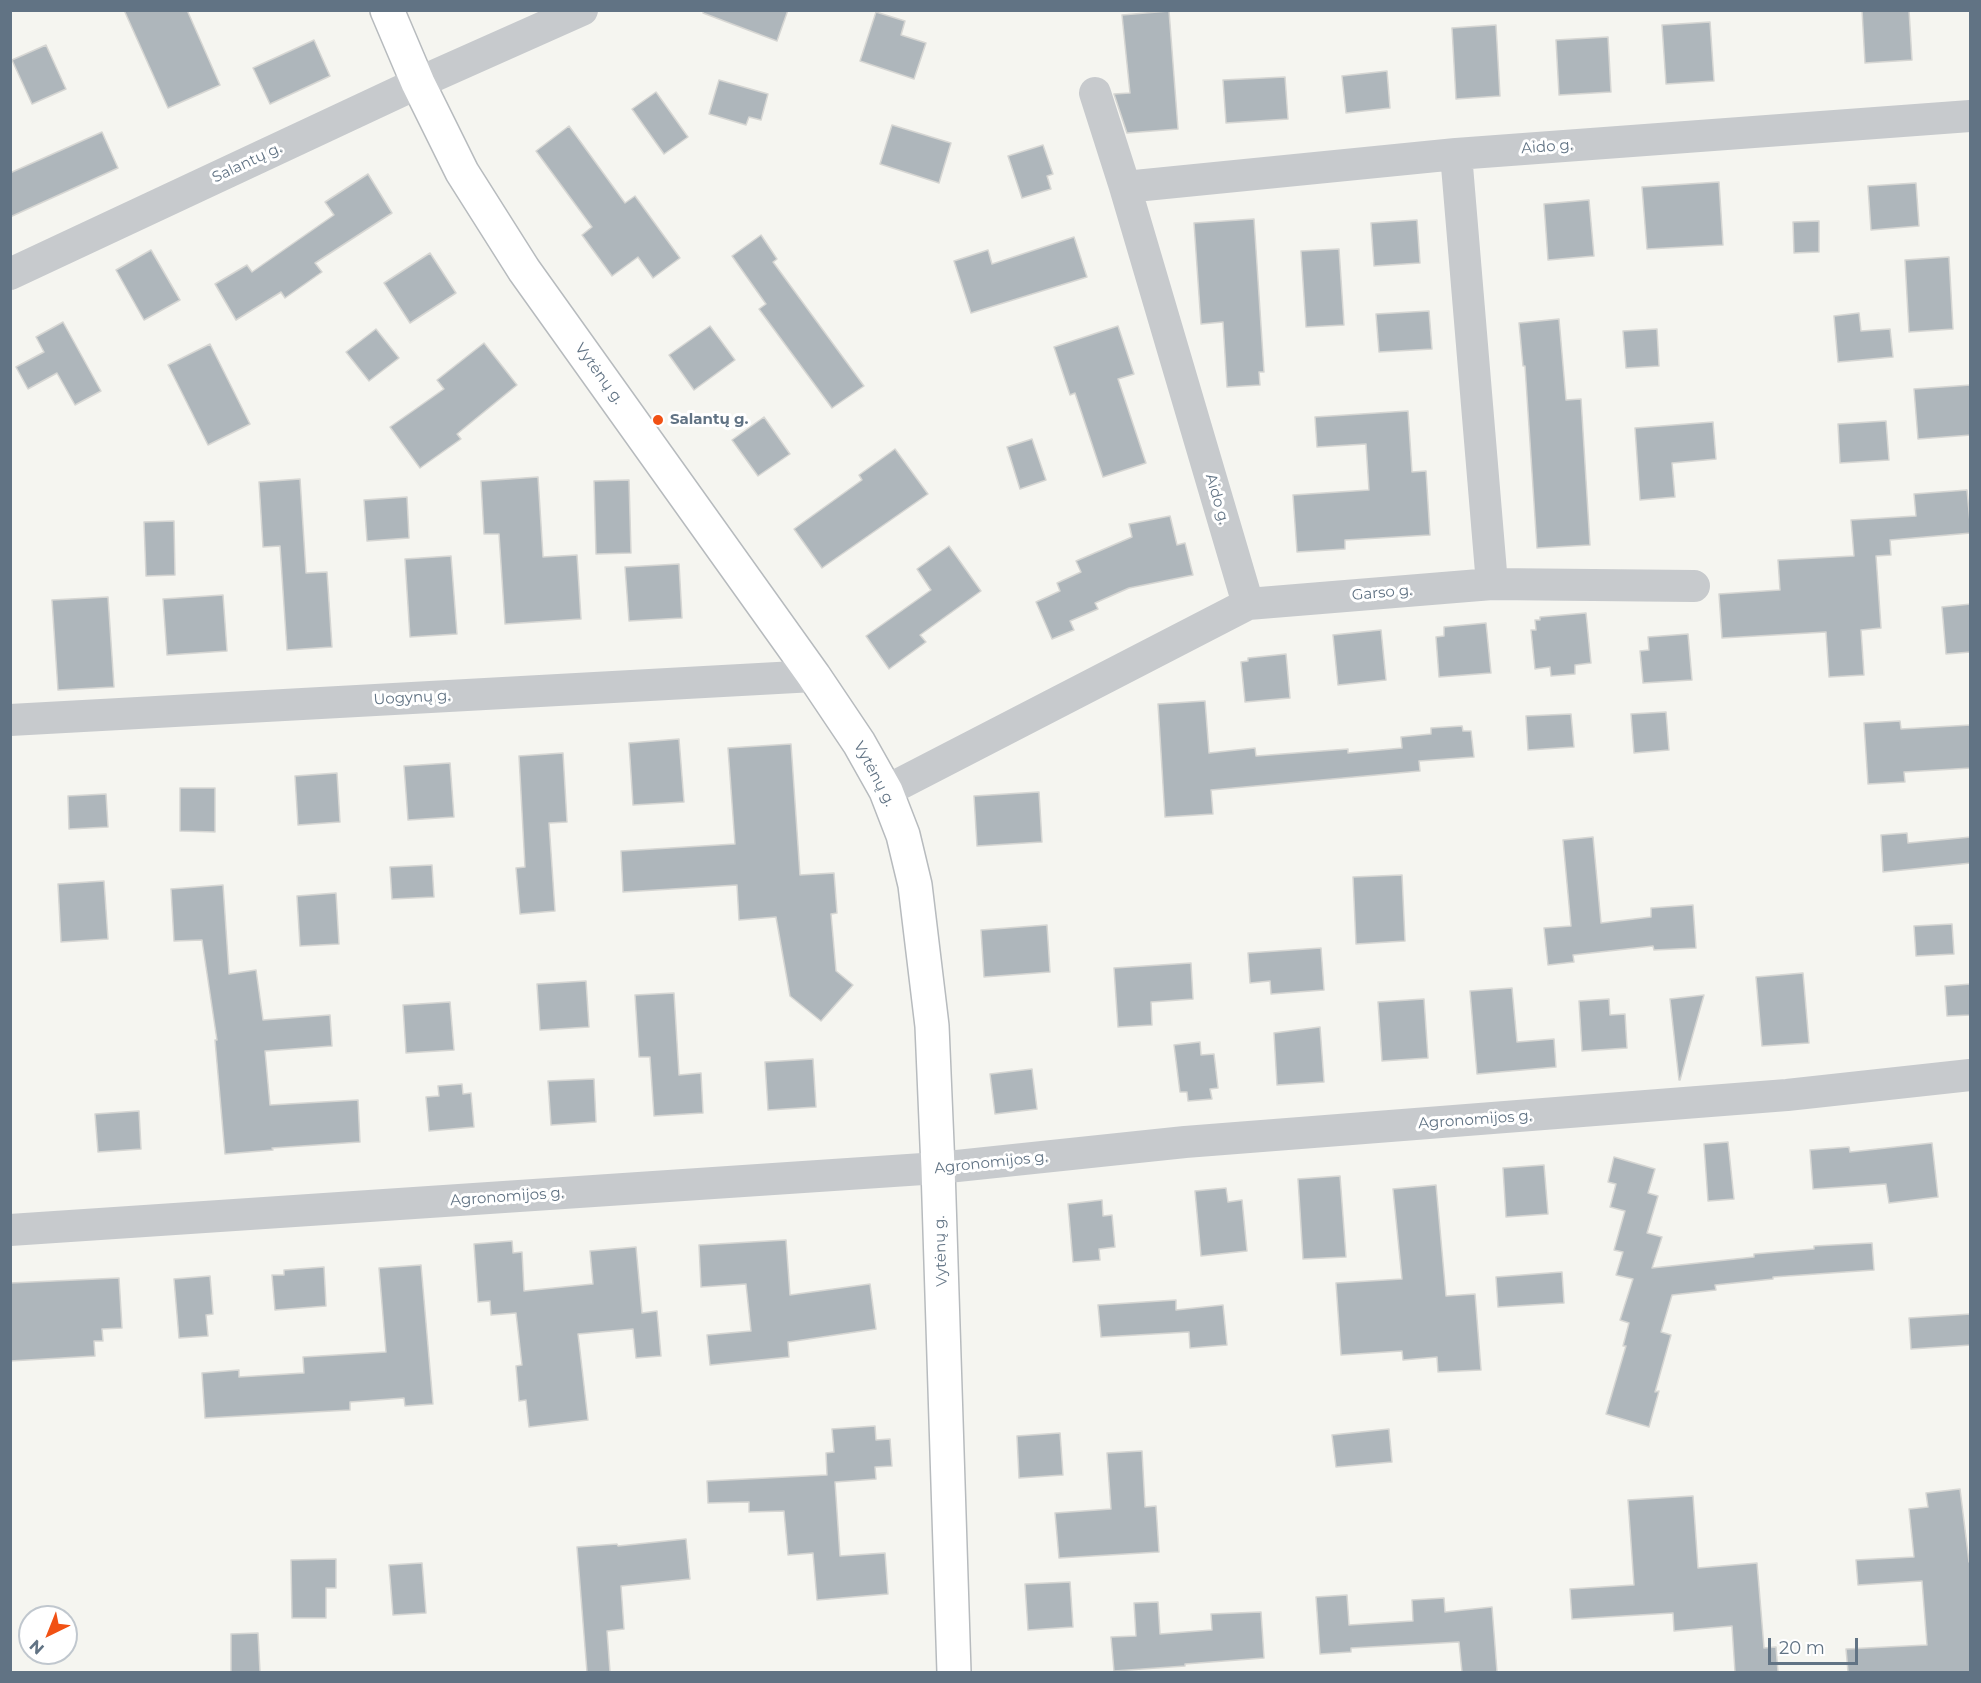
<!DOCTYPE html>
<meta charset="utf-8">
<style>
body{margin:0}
#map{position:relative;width:1981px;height:1683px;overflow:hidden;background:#f5f5f0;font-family:Montserrat,sans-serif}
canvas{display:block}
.frame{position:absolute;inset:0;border:12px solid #617384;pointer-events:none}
.north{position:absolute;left:18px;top:1605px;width:60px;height:60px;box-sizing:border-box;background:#fff;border:2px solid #c0c7ce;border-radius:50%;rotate:223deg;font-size:16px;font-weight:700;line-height:24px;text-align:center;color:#617384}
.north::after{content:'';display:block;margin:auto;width:21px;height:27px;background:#f15114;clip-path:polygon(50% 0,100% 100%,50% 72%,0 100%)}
.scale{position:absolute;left:1768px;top:1638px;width:90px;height:27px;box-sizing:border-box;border:3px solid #617384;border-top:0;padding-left:8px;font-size:18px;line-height:21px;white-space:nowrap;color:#617384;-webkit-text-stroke:4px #fff;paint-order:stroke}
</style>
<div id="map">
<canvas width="1981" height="1683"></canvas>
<div class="frame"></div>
<div class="north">N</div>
<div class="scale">20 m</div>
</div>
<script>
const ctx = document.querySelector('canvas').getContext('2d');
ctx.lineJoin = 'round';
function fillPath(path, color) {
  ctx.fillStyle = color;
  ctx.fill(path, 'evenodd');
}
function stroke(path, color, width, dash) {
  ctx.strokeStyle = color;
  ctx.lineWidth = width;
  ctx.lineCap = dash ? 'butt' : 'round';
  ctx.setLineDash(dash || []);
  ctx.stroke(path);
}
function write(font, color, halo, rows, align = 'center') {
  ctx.font = font + ' Montserrat,sans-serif';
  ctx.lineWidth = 6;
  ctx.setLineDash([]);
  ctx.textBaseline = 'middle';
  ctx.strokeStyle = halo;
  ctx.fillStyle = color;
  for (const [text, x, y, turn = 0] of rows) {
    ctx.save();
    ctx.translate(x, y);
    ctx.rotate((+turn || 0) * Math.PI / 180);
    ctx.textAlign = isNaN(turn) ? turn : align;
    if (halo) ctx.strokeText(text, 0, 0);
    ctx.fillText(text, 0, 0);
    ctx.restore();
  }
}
const building = new Path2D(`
 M124,10H187L220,85L168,108Z
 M704,10H788L777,41L703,13Z
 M1862,10H1909L1912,60L1865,63Z
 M1169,11L1178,129L1127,133L1114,94L1130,93L1122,15Z
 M876,12L905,21L901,35L926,43L914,79L860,61Z
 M1710,22L1714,81L1666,84L1662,25Z
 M1496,25L1500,96L1456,99L1452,28Z
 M1608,37L1611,92L1559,95L1556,40Z
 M314,40L330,76L270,104L253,68Z
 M46,45L66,89L32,104L12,60Z
 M1387,71L1390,108L1346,113L1342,76Z
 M1285,77L1288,119L1226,123L1223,80Z
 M719,80L768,94L761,120L749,117L746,125L709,114Z
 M656,92L688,137L664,154L632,109Z
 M892,125L951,143L939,183L880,164Z
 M569,126L625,203L635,196L680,258L653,278L638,257L612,276L582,235L592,227L536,151Z
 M102,132L118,168L10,217V173Z
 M1043,145L1053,174L1047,176L1051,189L1022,198L1008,156Z
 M368,174L392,213L315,263L322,272L285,298L281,292L236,320L215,284L247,265L252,272L334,215L325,202Z
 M1719,182L1723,245L1647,249L1642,187Z
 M1916,183L1919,226L1871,230L1868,186Z
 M1589,200L1594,256L1548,260L1544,204Z
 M1254,219L1264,372H1259L1260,385L1227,387L1223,322L1201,324L1194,223Z
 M1417,220L1420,263L1374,266L1371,223Z
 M1819,221V252L1794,253L1793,222Z
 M761,235L777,259L773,262L864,386L832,408L759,309L766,304L732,256Z
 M1074,237L1087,277L971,313L954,261L988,250L992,264Z
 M1339,249L1344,325L1306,327L1301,251Z
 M151,250L180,300L144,320L116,270Z
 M430,253L456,293L410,323L384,283Z
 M1949,257L1953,329L1909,332L1905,260Z
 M1429,311L1432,349L1379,352L1376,314Z
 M1859,313L1861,331L1890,329L1893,357L1838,362L1834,316Z
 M1559,319L1566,400L1581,399L1590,545L1537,548L1525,366H1523L1519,323Z
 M63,322L101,391L75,405L57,373L28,389L16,367L44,352L36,337Z
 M710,326L735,360L694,390L669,355Z
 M1118,326L1134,374L1118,379L1146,463L1103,477L1075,393L1070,395L1054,347Z
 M376,329L399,358L369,381L346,352Z
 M1657,329L1659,366L1626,368L1623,331Z
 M484,343L517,385L457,434L461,439L420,468L390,427L444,389L437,380Z
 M210,344L250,424L208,445L168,365Z
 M1971,385V435L1918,439L1914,389Z
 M1408,411L1412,472L1426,471L1430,535L1345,540V549L1297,552L1293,495L1369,490L1366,444L1317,447L1315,417Z
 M764,417L790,454L758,476L732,440Z
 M1886,421L1889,460L1840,463L1838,424Z
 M1713,422L1716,459L1672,463L1675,497L1640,500L1635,428Z
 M1032,439L1046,480L1020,489L1007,447Z
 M895,449L928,494L822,568L794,529L862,480L859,475Z
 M538,477L543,557L577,555L581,619L505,624L499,534H484L481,481Z
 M300,479L306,573L327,572L332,647L287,650L280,546L263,547L259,482Z
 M629,480L631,553L596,554L594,481Z
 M1967,490L1971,533L1890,540L1891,555L1876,556L1881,628L1861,630L1864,675L1829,677L1826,632L1722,638L1719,594L1780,590L1778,560L1854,556L1851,520L1916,516L1914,494Z
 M407,497L409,538L367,541L364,500Z
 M1170,516L1177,545L1185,543L1193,575L1129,588L1095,603L1098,609L1070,621L1074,630L1052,639L1036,602L1060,591L1057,583L1081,572L1076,561L1132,537L1129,524Z
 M174,521L175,575L146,576L144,522Z
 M949,546L981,591L920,635L926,642L889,669L866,636L931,590L917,569Z
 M451,556L457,634L410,637L405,559Z
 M679,564L682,618L629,621L625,567Z
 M223,595L227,651L167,655L163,599Z
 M108,597L114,687L58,690L52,600Z
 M1971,604V652L1946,654L1942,607Z
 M1586,613L1591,663L1575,665V674L1551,676L1550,667L1535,669L1531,630H1536L1535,620H1540V617Z
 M1486,623L1491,673L1439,677L1436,637L1444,636V627Z
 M1381,630L1386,680L1338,685L1333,635Z
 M1688,634L1692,680L1643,683L1640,651L1649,650L1648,637Z
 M1286,654L1290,698L1245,702L1241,662L1248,661V658Z
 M1205,701L1209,753L1255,748L1256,756L1348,749V753L1402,748L1401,737L1431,734V728L1462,726L1463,731H1471L1474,757L1419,761L1420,771L1211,790L1213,814L1165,817L1158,704Z
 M1666,712L1669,750L1634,753L1631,714Z
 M1571,714L1574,747L1528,750L1526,716Z
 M1900,721L1901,729L1971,725V768L1904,772L1905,782L1868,784L1864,723Z
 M679,739L684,802L633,805L629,743Z
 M791,744L800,875L834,873L837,913L831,914L836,971L853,985L821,1021L790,996L776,917L739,920L737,885L623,892L621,851L735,844L728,748Z
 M563,753L567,822L549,823L555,911L520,914L516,868L525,867L519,756Z
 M450,763L454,817L408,820L404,766Z
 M337,773L340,822L298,825L295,776Z
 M180,788H215V832L180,831Z
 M1039,792L1042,842L977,846L974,796Z
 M106,794L108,827L69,829L68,796Z
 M1907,833L1908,843L1971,837V863L1883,872L1881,835Z
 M1593,837L1601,923L1651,917V908L1693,905L1696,948L1654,950L1653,946L1573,955L1574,962L1548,965L1544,928L1571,926L1563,840Z
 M432,865L434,897L392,899L390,867Z
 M1402,875L1405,941L1356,944L1353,877Z
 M104,881L108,939L61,942L58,884Z
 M223,885L229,974L256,970L263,1020L330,1015L332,1046L265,1051L270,1105L358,1100L360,1142L272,1148L273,1150L225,1154L215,1040H217L202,940L174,941L171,889Z
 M336,893L339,944L300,946L297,896Z
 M1952,924L1954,954L1916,956L1914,926Z
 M1047,925L1050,972L984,977L981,930Z
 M1321,948L1324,990L1271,994L1270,981L1250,983L1248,953Z
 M1191,963L1193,999L1151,1002L1152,1025L1118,1027L1114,968Z
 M1803,973L1809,1043L1762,1046L1756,977Z
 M586,981L589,1027L540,1030L537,984Z
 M1971,984V1015L1947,1016L1945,986Z
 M1512,988L1517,1042L1554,1039L1556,1067L1477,1074L1470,991Z
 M674,993L679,1075L701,1073L703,1113L654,1116L650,1057H639L635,995Z
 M1704,995L1680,1080H1679L1670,999Z
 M1424,999L1428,1058L1382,1061L1378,1002Z
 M1609,999L1610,1015L1625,1014L1627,1048L1582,1051L1579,1001Z
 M450,1002L454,1050L406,1053L403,1005Z
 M1320,1027L1324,1082L1277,1085L1274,1033Z
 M1200,1042L1201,1055L1214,1054L1218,1088L1210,1089L1212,1099L1188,1101L1187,1092H1180L1174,1045Z
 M813,1059L816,1107L768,1110L765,1062Z
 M1032,1069L1037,1109L995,1114L990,1074Z
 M594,1079L596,1122L551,1125L548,1081Z
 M462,1084L463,1094L471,1093L474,1127L429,1131L426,1097L439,1096L438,1086Z
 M139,1111L141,1149L98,1152L95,1114Z
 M1728,1142L1734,1199L1708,1201L1704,1144Z
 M1932,1143L1938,1197L1889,1203L1886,1184L1813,1189L1810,1150L1849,1147L1850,1152Z
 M1614,1157L1655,1169L1648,1193L1658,1196L1647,1233L1662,1237L1652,1268L1754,1257V1254L1814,1249V1246L1872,1243L1874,1270L1773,1277V1279L1715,1285L1716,1290L1672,1295L1661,1332L1671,1335L1655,1392L1659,1391L1649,1427L1606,1414L1626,1346H1623L1629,1323L1620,1320L1633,1279L1616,1275L1623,1252L1614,1250L1625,1211L1610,1207L1616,1184L1608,1182Z
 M1544,1165L1548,1214L1506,1217L1503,1168Z
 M1340,1176L1346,1257L1303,1259L1298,1179Z
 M1436,1185L1446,1296L1475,1294L1481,1370L1438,1372L1437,1357L1403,1360L1402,1351L1341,1355L1336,1283L1402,1279L1393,1189Z
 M1226,1188L1228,1202L1242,1200L1247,1251L1201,1256L1195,1191Z
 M1102,1200L1103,1216L1112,1215L1115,1247L1099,1249L1100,1260L1073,1262L1068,1204Z
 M786,1240L790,1295L870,1284L876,1329L788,1342L789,1357L710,1365L707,1335L751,1331L746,1284L701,1287L699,1245Z
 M512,1241L513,1253L522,1252L524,1291L593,1284L590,1251L636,1247L642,1313L657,1311L661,1356L636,1358L633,1329L578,1334L588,1420L529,1427L526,1400L519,1401L516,1366L522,1365L516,1313L491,1315L490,1301L478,1302L474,1244Z
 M421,1265L433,1404L405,1406L404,1398L350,1402V1410L205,1418L202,1373L239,1370V1377L304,1373L303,1357L386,1352L379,1268Z
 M324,1267L326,1306L275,1310L272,1275H284V1270Z
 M1562,1272L1564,1303L1498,1307L1496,1277Z
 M210,1276L213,1314L206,1315L208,1336L179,1338L174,1279Z
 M119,1278L122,1328L102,1329L103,1341H94L95,1356L10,1361V1283Z
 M1176,1300V1310L1223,1305L1227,1345L1190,1348L1189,1332L1101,1337L1098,1305Z
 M1971,1314V1345L1911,1349L1909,1318Z
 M875,1426L876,1440L890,1439L892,1466L875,1467L876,1479L835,1482L840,1556L885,1553L888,1594L817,1600L813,1553L788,1555L784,1511L749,1512V1502L708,1503L707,1481L827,1475L826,1453L834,1452L832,1429Z
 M1389,1429L1392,1462L1336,1467L1332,1435Z
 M1060,1433L1063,1475L1019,1478L1017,1436Z
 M1142,1451L1145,1507L1156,1506L1159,1552L1059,1558L1055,1513L1111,1509L1107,1453Z
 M1960,1489L1969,1562H1971V1672H1848L1846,1649L1927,1645L1922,1581L1858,1585L1856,1560L1914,1557L1909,1509L1928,1507L1926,1493Z
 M1693,1496L1698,1568L1757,1563L1764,1648L1776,1647L1778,1672H1735L1732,1626L1674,1631L1673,1613L1572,1619L1570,1589L1634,1585L1628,1500Z
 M686,1539L690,1579L621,1586L624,1629L607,1631L610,1672H587L577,1547L617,1544L618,1546Z
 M336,1559V1588H326V1618H292L291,1560Z
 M422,1563L426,1613L393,1615L389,1565Z
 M1070,1582L1073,1627L1028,1630L1025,1584Z
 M1347,1595L1349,1625L1413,1621L1412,1600L1444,1598L1445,1612L1492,1607L1497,1672H1462L1459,1642L1351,1648V1652L1320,1654L1316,1597Z
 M1158,1602L1160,1634L1212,1630L1211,1614L1261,1612L1264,1658L1185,1664V1666L1114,1671L1111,1637L1136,1636L1134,1603Z
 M258,1633L260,1672H231V1634Z`);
const minor = new Path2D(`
 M1095,93L1125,187L1248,604
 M1125,187L1456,154L1970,116
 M10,274L418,83L582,10
 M1492,584L1694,586
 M10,720L814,676
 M886,791L1248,604L1492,584L1456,154
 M10,1230L938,1168L1185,1142L1787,1095L1970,1075`);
const major = new Path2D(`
 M387,10L418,83L462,172L524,270L814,676L859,743L886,791L903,835L915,885L932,1026L938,1168L954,1672`);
const markers = [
 [658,420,6,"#f15114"]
];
const streetNames = [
 ["Aido g.",1547,147,-4],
 ["Salantų g.",247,163,-25],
 ["Vytėnų g.",599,374,54],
 ["Aido g.",1217,499,74],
 ["Garso g.",1382,593,-5],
 ["Uogynų g.",412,698,-3],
 ["Vytėnų g.",874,774,62],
 ["Agronomijos g.",1475,1120,-4],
 ["Agronomijos g.",991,1163,-6],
 ["Agronomijos g.",507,1197,-4],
 ["Vytėnų g.",941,1251,-92]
];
const poiNames = [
 ["Salantų g.",670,420]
];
fillPath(building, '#aeb6bb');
stroke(building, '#d6d6d3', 1.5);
stroke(major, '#b7bbbe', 36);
stroke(minor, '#c7cacd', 32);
stroke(major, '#fff', 33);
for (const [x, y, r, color] of markers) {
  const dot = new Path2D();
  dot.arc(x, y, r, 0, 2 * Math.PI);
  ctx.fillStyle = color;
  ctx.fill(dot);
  stroke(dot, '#fff', 2);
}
write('15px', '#617384', '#fff', streetNames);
write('bold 15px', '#617384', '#fff', poiNames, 'left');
</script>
